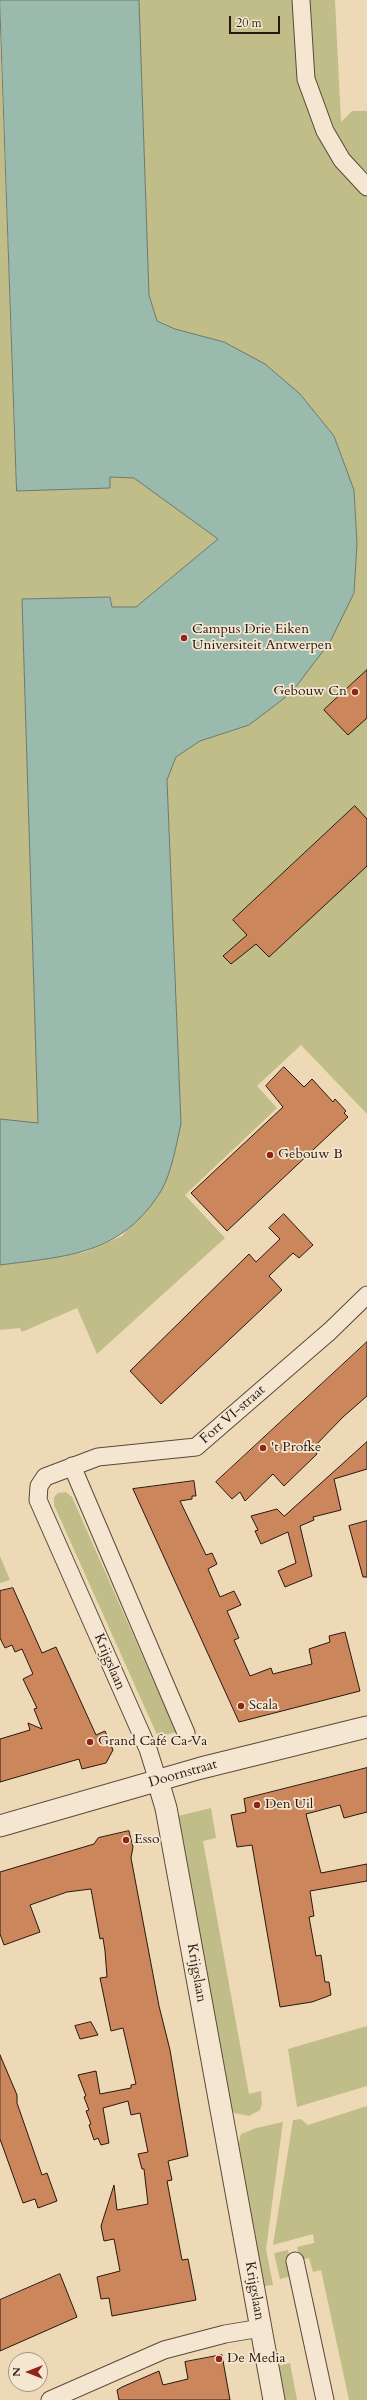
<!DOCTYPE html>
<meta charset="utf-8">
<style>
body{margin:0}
#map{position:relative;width:367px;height:2400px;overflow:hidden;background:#eed9b6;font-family:Cardo,serif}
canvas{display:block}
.north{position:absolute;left:8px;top:2352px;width:40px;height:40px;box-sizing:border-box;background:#f4e6d0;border:1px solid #a39384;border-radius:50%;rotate:270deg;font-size:11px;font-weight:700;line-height:16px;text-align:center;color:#291711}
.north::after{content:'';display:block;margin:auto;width:14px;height:18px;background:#8f2418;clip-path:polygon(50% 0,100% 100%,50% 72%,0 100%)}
.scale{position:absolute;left:229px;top:16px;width:51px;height:18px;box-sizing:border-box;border:2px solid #291711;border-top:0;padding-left:5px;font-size:12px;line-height:14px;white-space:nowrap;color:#291711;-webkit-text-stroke:3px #f4e6d0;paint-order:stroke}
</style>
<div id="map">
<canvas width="367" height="2400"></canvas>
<div class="north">N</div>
<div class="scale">20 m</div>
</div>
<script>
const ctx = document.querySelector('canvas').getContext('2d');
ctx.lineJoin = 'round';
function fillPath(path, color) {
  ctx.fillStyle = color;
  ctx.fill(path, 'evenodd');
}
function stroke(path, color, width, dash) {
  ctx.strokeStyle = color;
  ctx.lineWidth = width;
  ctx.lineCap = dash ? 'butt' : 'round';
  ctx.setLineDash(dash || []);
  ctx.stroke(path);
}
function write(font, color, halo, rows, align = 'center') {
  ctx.font = font + ' Cardo,serif';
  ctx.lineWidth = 3.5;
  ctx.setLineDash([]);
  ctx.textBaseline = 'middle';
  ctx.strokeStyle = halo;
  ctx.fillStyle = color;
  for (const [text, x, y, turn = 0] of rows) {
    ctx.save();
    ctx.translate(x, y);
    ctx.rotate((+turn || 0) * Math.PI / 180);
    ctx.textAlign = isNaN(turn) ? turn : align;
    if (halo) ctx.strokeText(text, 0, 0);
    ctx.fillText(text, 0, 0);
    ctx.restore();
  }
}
const green = new Path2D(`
 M139,0H335L341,122L352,111H367V172L352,159L342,143L367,187V1114L301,1045L257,1086L277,1108L185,1195L225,1238L97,1354L77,1308L22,1332L20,1328L0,1330V1265L85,1252L122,1236L161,1190L181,1124L167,780L176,757L200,741L249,725L354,593L357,544L354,490L334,436L300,394L224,342L175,329L157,321L149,295Z
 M0,31L17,491L110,488V477L134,478L219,539L136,607H112L110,597L22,599L38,1124L0,1119Z
 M66,1492L72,1497L176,1732L158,1737L54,1505V1497L58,1493Z
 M0,1556L10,1580L0,1583Z
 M211,1808L216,1838L203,1841L249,2094L261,2091L262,2104L260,2110L249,2116L234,2113L231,2107L178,1816Z
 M367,2026V2086L297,2107L288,2049Z
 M367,2106V2400H349L321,2270L313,2272L309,2258L300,2260L297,2247L314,2243L313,2234L273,2245L293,2120L301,2119L308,2125Z
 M283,2122L266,2249L273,2285L264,2286L238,2146L241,2134L256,2128Z
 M288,2250L292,2276L280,2279L274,2253Z
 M290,2363L297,2400H285L278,2366Z`);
const water = new Path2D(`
 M0,0H139L149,295L157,321L175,329L224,342L265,364L300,394L334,436L354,490L357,544L354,593L330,642L291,693L249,725L200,741L176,757L167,780L181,1124C176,1145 172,1172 161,1191C121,1255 68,1256 0,1265V1119L38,1123L22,599L110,597L112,607H136L218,539L134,478L110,477V488L17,491Z`);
const building = new Path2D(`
 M367,670V718L348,735L324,710Z
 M355,806L367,819V866L269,957L256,944L231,964L223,956L247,935L233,920Z
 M284,1067L304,1087L312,1079L333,1102L335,1099L346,1111L344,1113L348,1117L227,1231L191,1193L283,1107L266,1086Z
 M284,1214L313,1245L299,1258L293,1253L269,1276L282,1290L161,1404L130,1371L249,1254L256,1262L280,1239L269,1228Z
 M367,1342V1396L343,1417L313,1448L317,1454L284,1486L273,1474L245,1501L240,1492L232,1499L216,1482Z
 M367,1442V1469L334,1479L341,1510L313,1517L314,1520L300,1526L312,1576L285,1587L278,1571L296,1563L288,1532L261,1544L255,1531L258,1530L251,1516L277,1509L284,1516Z
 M194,1481L196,1496H192V1499L180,1501L206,1555L212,1553L217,1564L208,1569L220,1597L234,1591L241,1605L227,1611L239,1638L234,1640L250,1676L271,1668L273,1674L312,1664L309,1649L330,1642L329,1636L345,1632L360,1691L239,1722L133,1489Z
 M367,1521V1577H363L349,1526Z
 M13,1588L42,1653L56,1647L96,1735L105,1731L113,1750L106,1763L82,1769L79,1759L0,1782V1739L30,1730L28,1723L42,1729L34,1709L37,1708L23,1679L33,1674L22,1649L15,1652L12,1645L5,1648L0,1638V1591Z
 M367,1768V1812L344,1818L340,1805L306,1814L321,1873L367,1864V1881L310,1891L314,1916L309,1917L316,1956L321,1955L325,1982H329L331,1995L312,2002L280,2007L252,1845L237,1847L231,1815L246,1812L244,1799Z
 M129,1831L133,1847L131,1858L159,2006L170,2050L188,2156L168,2161L172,2180L167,2181L182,2260L188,2259L196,2300L112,2316L109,2298L101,2299L97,2277L120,2271L114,2239L104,2241L101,2226L114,2185L117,2210L148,2204L144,2169H142L138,2154L148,2152L140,2113L131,2115L128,2101L103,2108L109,2143L101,2145L98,2138L94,2140L89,2125L91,2124L86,2111L89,2110L84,2097L86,2096L78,2075L96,2071L100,2094L131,2088V2085L136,2084L123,2028L111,2031L100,1978L107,1977L105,1951L103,1938L100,1939L91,1889L67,1892L30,1905L40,1932L4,1945L0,1934V1872L94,1844L98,1838Z
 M91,2022L98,2035L80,2039L75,2026Z
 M0,2055L17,2095V2103L42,2175L47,2173L57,2201L38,2208L35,2199L23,2203L0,2139Z
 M60,2274L77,2317L0,2351V2300Z
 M222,2355L230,2400H119L117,2390L122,2387L159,2371L163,2385L188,2379L185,2362Z`);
const minor = new Path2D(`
 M301,0L306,79L325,131L342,160L367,187
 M72,1466L186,1733
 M158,1781L148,1749L38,1500L39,1486L45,1477L98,1457L196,1447L330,1331L367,1295
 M295,2261L325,2400
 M50,2400L164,2350L225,2334L261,2328`);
const tertiary = new Path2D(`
 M158,1781L166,1808L274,2400
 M0,1826L201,1768L367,1727`);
const markers = [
 [184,638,4,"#8f2418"],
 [355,692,4,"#8f2418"],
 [270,1155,4,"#8f2418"],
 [263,1448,4,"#8f2418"],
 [241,1706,4,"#8f2418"],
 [90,1742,4,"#8f2418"],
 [257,1805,4,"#8f2418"],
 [126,1840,4,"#8f2418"],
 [219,2359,4,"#8f2418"]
];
const poiNames = [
 ["Campus Drie Eiken",192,630],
 ["Universiteit Antwerpen",192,646],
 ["Gebouw Cn",347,692,"right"],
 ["Gebouw B",278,1155],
 ["'t Profke",271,1448],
 ["Scala",249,1706],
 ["Grand Café Ca Va",98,1742],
 ["Den Uil",265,1805],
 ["Esso",134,1840],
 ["De Media",227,2359]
];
const streetNames = [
 ["Fort VI-straat",233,1415,-41],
 ["Krijgslaan",109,1662,67],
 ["Doornstraat",183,1774,-16],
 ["Krijgslaan",196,1973,80],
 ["Krijgslaan",254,2291,80]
];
fillPath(green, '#c0bd89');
fillPath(water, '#99baac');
stroke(water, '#6c796e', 1);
fillPath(building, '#cb875b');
stroke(building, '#291711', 1);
stroke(minor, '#5a483a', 19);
stroke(tertiary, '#5a483a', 23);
stroke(minor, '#f4e6d0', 17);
stroke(tertiary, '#f4e6d0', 21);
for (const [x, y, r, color] of markers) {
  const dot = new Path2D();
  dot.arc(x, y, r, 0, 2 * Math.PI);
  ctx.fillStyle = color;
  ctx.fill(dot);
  stroke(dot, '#f4e6d0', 1.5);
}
write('14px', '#291711', '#f4e6d0', poiNames, 'left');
write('14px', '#291711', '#f4e6d0', streetNames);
</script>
